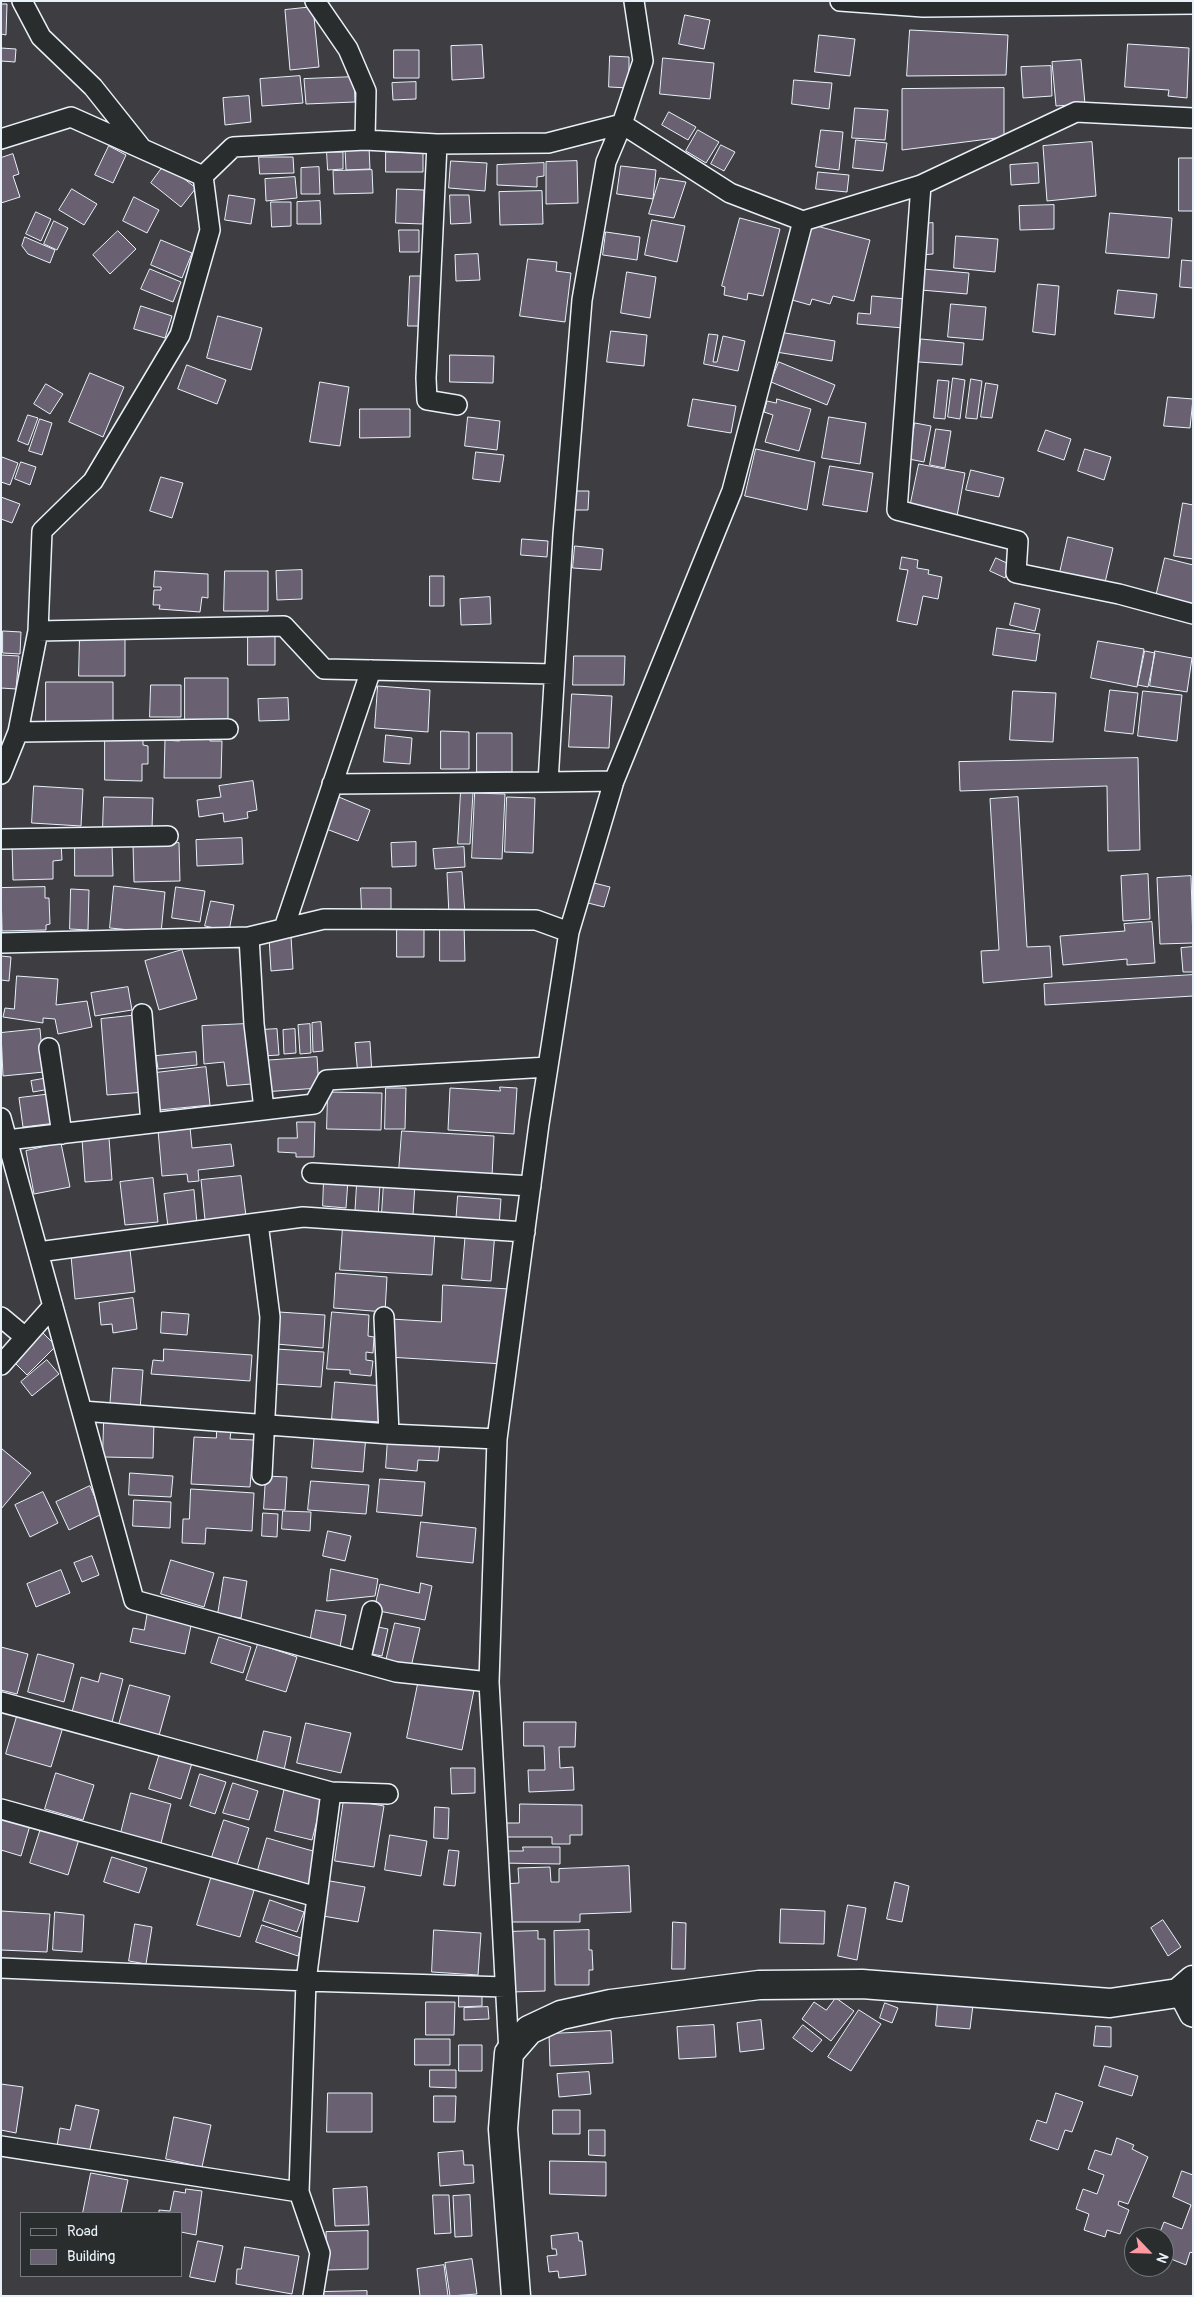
<!DOCTYPE html>
<style>
body{margin:0}
#map{position:relative;width:1194px;height:2297px;overflow:hidden;background:#3d3d42;font-family:Pangolin,sans-serif}
canvas{display:block}
.frame{position:absolute;inset:0;border:2px solid #e8f1f8;pointer-events:none}
.legend{position:absolute;left:20px;top:2212px;width:162px;height:65px;box-sizing:border-box;background:#2a2d2e;border:1px solid #767b7f;margin:0;padding:6px 9px;list-style:none;font-size:15px;color:#e8f1f8}
.legend li{display:flex;align-items:center;gap:10px;height:25px}
.legend b{width:25px;border:1px solid #767b7f}
.north{position:absolute;left:1124px;top:2227px;width:50px;height:50px;box-sizing:border-box;background:#2a2d2e;border:1px solid #767b7f;border-radius:50%;rotate:114deg;font-size:14px;font-weight:700;line-height:20px;text-align:center;color:#e8f1f8}
.north::after{content:'';display:block;margin:auto;width:18px;height:22px;background:#ff9aa2;clip-path:polygon(50% 0,100% 100%,50% 72%,0 100%)}
</style>
<div id="map">
<canvas width="1194" height="2297"></canvas>
<div class="frame"></div>
<ul class="legend">
<li><b style="height:6px;background:#2a2d2e"></b>Road</li>
<li><b style="height:14px;background:#696172"></b>Building</li>
</ul>
<div class="north">N</div>
</div>
<script>
const ctx = document.querySelector('canvas').getContext('2d');
ctx.lineJoin = 'round';
function fillPath(path, color) {
  ctx.fillStyle = color;
  ctx.fill(path, 'evenodd');
}
function stroke(path, color, width, dash) {
  ctx.strokeStyle = color;
  ctx.lineWidth = width;
  ctx.lineCap = dash ? 'butt' : 'round';
  ctx.setLineDash(dash || []);
  ctx.stroke(path);
}
const building = new Path2D(`
 M1,4H7L6,35L1,34Z
 M313,7L319,67L290,70L285,10Z
 M685,15L710,20L704,49L679,44Z
 M910,30L1008,35L1006,75L907,76Z
 M819,35L855,39L850,76L815,72Z
 M1128,44L1189,48L1187,98L1168,96L1169,90L1125,87Z
 M482,45L484,78L452,80L451,46Z
 M1,48L16,49L15,62L1,61Z
 M394,50H419V78H394Z
 M610,56L629,57V88L609,87Z
 M663,58L714,63L710,99L660,94Z
 M1081,60L1085,104L1056,106L1052,62Z
 M1051,66L1052,96L1023,98L1021,67Z
 M300,76L303,103L262,106L260,79Z
 M354,77L355,102L306,104L304,79Z
 M794,80L832,83L829,109L792,104Z
 M416,82V99L393,100L392,83Z
 M1004,88V137L902,150V89Z
 M249,96L251,122L225,125L223,98Z
 M855,108L888,110L885,140L852,138Z
 M669,112L696,127L688,140L662,125Z
 M698,130L719,142L706,163L686,151Z
 M821,130L843,132L839,170L816,167Z
 M856,140L887,143L883,171L853,168Z
 M1092,142L1096,196L1047,201L1043,146Z
 M721,145L735,152L724,171L711,164Z
 M109,146L126,155L113,183L95,175Z
 M369,147L370,169L346,170L345,148Z
 M327,152H343V169L328,170Z
 M386,152L423,153V172H386Z
 M13,154L19,174L13,176L20,197L1,203V158Z
 M259,157H293L294,173L260,174Z
 M1179,158H1193V211H1179Z
 M451,161L487,163L485,191L449,188Z
 M577,161L578,203L546,204V162Z
 M544,163V176L537,177V187L497,185V165Z
 M1038,163L1039,183L1011,185L1010,165Z
 M165,164L196,188L181,207L151,183Z
 M621,166L656,170L653,199L617,194Z
 M319,167L320,194H301V168Z
 M372,170L373,193L334,194L333,171Z
 M818,172L849,175L847,192L816,189Z
 M295,177L297,198L266,201L265,179Z
 M660,178L686,182L674,218L649,214Z
 M72,189L97,204L84,225L59,210Z
 M397,189L424,190L423,224L396,223Z
 M542,191L543,224L500,225L499,192Z
 M229,195L255,199L251,224L225,220Z
 M450,195H469L471,223L451,224Z
 M134,197L159,210L147,233L123,221Z
 M320,201L321,224H297V202Z
 M271,202H291V226L272,227Z
 M1054,205V229L1020,230L1019,206Z
 M36,212L51,219L41,241L26,234Z
 M1110,213L1172,218L1169,258L1106,253Z
 M740,218L780,229L763,296L748,293L747,300L724,295L725,287L722,286Z
 M652,220L685,226L677,262L645,255Z
 M54,221L68,228L57,250L44,244Z
 M805,223L870,240L854,301L833,296L830,304L812,299L810,305L785,298Z
 M933,223V254L920,255L919,224Z
 M399,230H419V252H400Z
 M118,231L136,249L110,274L93,255Z
 M606,232L640,237L637,260L603,255Z
 M956,236L998,239L995,272L954,268Z
 M25,237L55,250L50,263L28,254L22,246Z
 M161,240L192,253L182,278L151,265Z
 M478,254L480,280L456,281L455,255Z
 M528,259L557,262L556,271L571,273L565,322L520,316Z
 M1182,260L1193,261V288L1180,287Z
 M150,269L181,282L173,302L141,289Z
 M923,269L969,273L967,294L921,290Z
 M627,272L656,277L650,318L621,313Z
 M410,276H421L419,326H408Z
 M1038,284L1059,286L1055,335L1033,332Z
 M1118,290L1157,294L1154,318L1115,314Z
 M872,296L906,299L903,328L857,324L858,313L870,314Z
 M951,304L986,307L983,340L948,337Z
 M141,306L172,316L165,338L134,329Z
 M218,316L262,328L251,370L207,358Z
 M611,331L647,335L644,366L607,362Z
 M779,332L835,341L832,361L776,352Z
 M709,334L718,335L713,362H717L723,336L745,341L738,371L704,364Z
 M921,339L964,343L962,365L919,362Z
 M450,355L494,356L493,383L450,382Z
 M779,362L835,385L827,405L771,382Z
 M187,365L226,380L217,404L178,389Z
 M90,373L124,387L103,437L69,422Z
 M953,378L965,380L960,419L948,417Z
 M971,379L982,381L977,419L966,418Z
 M938,380L949,381L945,419L934,418Z
 M320,382L349,387L340,446L310,442Z
 M986,383L998,385L992,418L981,417Z
 M46,384L63,394L50,414L34,404Z
 M1168,397L1193,399L1190,428L1164,426Z
 M693,399L736,406L731,433L688,426Z
 M777,399L811,409L799,451L765,442L773,415L764,412L767,401L776,403Z
 M360,409H410V437L360,438Z
 M28,415L38,418L28,445L18,441Z
 M468,417L500,421L497,450L465,446Z
 M829,417L866,423L860,464L822,458Z
 M40,419L52,423L42,455L29,451Z
 M915,423L931,426L924,462L909,459Z
 M936,429L951,431L945,468L930,465Z
 M1046,430L1071,439L1064,460L1038,451Z
 M756,449L815,462L807,510L745,496Z
 M1085,449L1111,457L1104,480L1078,471Z
 M476,452L504,455L500,482L473,479Z
 M2,457L18,463L10,485L1,482Z
 M21,462L36,467L30,485L15,479Z
 M919,464L965,473L957,516L910,507Z
 M830,466L873,473L867,512L823,505Z
 M971,470L1004,478L999,497L966,490Z
 M161,477L183,483L172,518L150,511Z
 M573,491H589L588,510H572Z
 M1,497L20,504L12,523L1,519Z
 M1183,503L1193,505V559L1174,556Z
 M1068,537L1113,548L1104,587L1059,577Z
 M522,539L548,541L547,557L521,555Z
 M575,546L603,549L601,570L573,568Z
 M902,557L918,560L917,568L929,570L928,574L942,577L938,599L923,596L917,625L897,621L908,570L900,569Z
 M996,558L1011,565L1005,578L990,571Z
 M1165,558L1193,565V610L1155,601Z
 M302,570V599L277,600L276,571Z
 M155,571L208,574V598L202,597L200,612L159,609L160,605H153L154,590H161V587H154Z
 M225,571H268V611H224Z
 M430,576H444V606H430Z
 M490,597L491,624L461,625L460,599Z
 M1015,603L1040,609L1035,631L1010,625Z
 M997,628L1040,634L1036,661L993,655Z
 M3,631L21,632L20,654L3,653Z
 M80,634L125,635V676H79Z
 M248,636H275V665H248Z
 M1098,641L1144,649L1137,687L1091,678Z
 M1145,651L1155,653L1148,687L1138,685Z
 M1155,651L1192,658L1187,692L1150,686Z
 M1,655L19,656L16,689L1,688Z
 M574,656H625L624,685H573Z
 M185,678H228V721H185Z
 M46,682H113V724H46Z
 M151,685H181V717H150Z
 M378,686L430,690L428,732L375,728Z
 M1110,690L1138,693L1133,734L1105,731Z
 M1013,691L1056,693L1053,742L1010,740Z
 M1143,691L1182,695L1177,741L1138,736Z
 M572,694L612,696L609,748L569,747Z
 M288,698L289,720L259,721L258,699Z
 M441,731L469,732V769H441Z
 M477,733H512V772H477Z
 M386,735L412,738L410,764L384,762Z
 M105,736L143,737V745L148,746V764H142V781L105,780Z
 M179,736H210V741H222L221,778H164L165,740L179,741Z
 M1138,758L1140,850L1108,851L1107,786L960,791L959,762Z
 M253,781L257,810L247,812L248,818L224,822L223,813L199,817L197,800L221,797L219,786Z
 M34,786L83,789L81,826L32,823Z
 M461,791L473,792L470,844H458Z
 M475,793L505,794L502,859L472,858Z
 M334,795L370,810L358,841L321,827Z
 M104,797L153,798L152,828L103,827Z
 M507,797L535,798L533,853L505,852Z
 M1018,797L1027,947L1050,946L1052,977L983,983L981,951L999,950L990,799Z
 M242,838L243,864L197,866L196,840Z
 M61,842L62,860L53,861V879L13,880L12,843Z
 M416,842V866L392,867L391,843Z
 M179,843L180,881L134,882L133,845Z
 M75,845H112L113,876H75Z
 M464,847L465,867L435,869L433,849Z
 M462,872L465,914L449,915L447,873Z
 M1148,874L1150,919L1123,921L1121,876Z
 M1191,876L1193,943L1160,944L1157,878Z
 M594,883L610,887L604,907L588,903Z
 M114,886L165,892L161,933L110,928Z
 M45,887V898H49L50,924L46,925V930L2,931L1,888Z
 M176,887L205,891L200,922L172,918Z
 M361,888H391V912L362,913Z
 M71,889L89,890L88,930L70,929Z
 M211,901L234,905L229,931L205,926Z
 M1152,922L1155,963L1127,965V959L1063,965L1060,936L1125,931L1124,924Z
 M397,923H424V957H397Z
 M440,924H464L465,961H440Z
 M291,936L293,969L271,971L269,937Z
 M1193,947V972H1183L1181,948Z
 M182,950L197,999L159,1010L145,961Z
 M1,956L11,957L9,981L1,980Z
 M1193,975V996L1045,1005L1044,984Z
 M17,976L58,979L56,1005L87,1001L92,1027L58,1034L55,1019L43,1018V1023L3,1017L5,1008L14,1009Z
 M128,987L132,1010L95,1016L91,993Z
 M139,1015L145,1092L107,1095L101,1019Z
 M321,1022L323,1051L313,1052L312,1023Z
 M246,1024L251,1084L227,1086L224,1062L204,1064L202,1026Z
 M310,1024L311,1053L300,1054L298,1025Z
 M40,1029L44,1072L3,1076L1,1033Z
 M277,1029L279,1055L262,1056L261,1030Z
 M295,1029L296,1053L284,1054L283,1030Z
 M370,1042L372,1075L358,1076L355,1043Z
 M196,1052L197,1065L158,1069L156,1056Z
 M317,1057L319,1088L263,1092L261,1061Z
 M206,1067L210,1105L159,1110L155,1073Z
 M48,1078L50,1089L33,1092L31,1081Z
 M500,1087L517,1088L514,1134L448,1130L450,1088L500,1091Z
 M386,1088H406L405,1129H385Z
 M328,1092L382,1093L381,1130L327,1129Z
 M52,1094L56,1123L23,1127L19,1098Z
 M297,1122H315L314,1157H296V1153L278,1152V1138H297Z
 M190,1127L192,1148L231,1144L234,1166L198,1170L199,1181L188,1182L187,1174L162,1176L158,1130Z
 M402,1131L494,1136L492,1176L399,1171Z
 M109,1138L112,1180L85,1182L82,1139Z
 M61,1143L70,1187L34,1194L26,1151Z
 M241,1176L246,1216L205,1220L201,1180Z
 M153,1178L158,1222L125,1225L120,1182Z
 M324,1179L348,1180L346,1208L323,1206Z
 M384,1182L415,1184L413,1215L382,1213Z
 M357,1184L380,1185L378,1218L355,1217Z
 M194,1190L197,1224L168,1227L164,1194Z
 M458,1196L501,1199L499,1226L456,1224Z
 M343,1226L435,1231L432,1275L340,1270Z
 M466,1230L495,1232L491,1281L462,1279Z
 M130,1250L135,1292L75,1299L71,1256Z
 M336,1273L387,1277L385,1312L334,1308Z
 M443,1285L509,1289L504,1364L388,1357L391,1319L441,1322Z
 M133,1298L137,1329L113,1333L112,1324L101,1325L99,1303Z
 M162,1312L189,1314L187,1335L161,1333Z
 M279,1312L325,1315L323,1348L276,1344Z
 M332,1312L369,1315L368,1336L374,1337L373,1353L366,1352V1360L373,1361L371,1376L350,1374V1370L327,1369Z
 M42,1332L56,1346L27,1375L13,1361Z
 M164,1349L252,1355L250,1381L151,1374L153,1360L163,1361Z
 M276,1349L324,1352L321,1387L274,1384Z
 M47,1360L59,1374L32,1396L21,1382Z
 M113,1368L143,1370L140,1410L110,1408Z
 M335,1382L384,1386L381,1422L332,1419Z
 M104,1421H154L153,1458L103,1457Z
 M217,1430L231,1431L230,1439L254,1440L250,1487L191,1484L194,1437L216,1438Z
 M315,1431L366,1435L363,1472L312,1468Z
 M388,1438L440,1442L438,1461L418,1460L417,1471L386,1468Z
 M2,1449L31,1473L1,1509V1450Z
 M130,1473L173,1476L171,1497L129,1495Z
 M266,1476L287,1477L285,1510L264,1509Z
 M380,1479L425,1482L422,1516L377,1512Z
 M311,1481L369,1485L366,1514L308,1510Z
 M90,1486L102,1514L69,1530L56,1502Z
 M191,1489L254,1493L252,1531L206,1528L205,1544L182,1543L183,1519H189Z
 M43,1492L58,1523L30,1537L15,1505Z
 M134,1500L171,1502L170,1528L133,1526Z
 M283,1511L311,1512L310,1531L282,1529Z
 M263,1513L278,1514L277,1537L262,1536Z
 M421,1522L476,1528L473,1563L417,1557Z
 M328,1531L351,1536L345,1561L323,1556Z
 M92,1556L99,1575L82,1582L74,1563Z
 M171,1560L214,1573L204,1607L161,1594Z
 M331,1569L378,1579L375,1596L327,1601Z
 M61,1570L70,1593L36,1607L27,1584Z
 M224,1577L247,1581L241,1618L218,1614Z
 M421,1583L432,1586L425,1620L374,1610L380,1584L419,1593Z
 M316,1610L346,1615L340,1647L310,1642Z
 M148,1611L192,1621L185,1654L130,1642L133,1628L144,1630Z
 M395,1623L420,1628L411,1667L386,1661Z
 M373,1626L388,1629L382,1656L367,1653Z
 M219,1637L251,1647L243,1673L211,1663Z
 M258,1644L297,1657L286,1692L246,1680Z
 M1,1647L28,1654L17,1694L1,1690Z
 M38,1654L74,1664L64,1702L28,1692Z
 M101,1673L123,1679L112,1722L72,1712L81,1677L98,1682Z
 M419,1679L474,1690L462,1750L407,1738Z
 M130,1685L170,1696L158,1739L118,1728Z
 M18,1713L63,1727L51,1767L6,1754Z
 M524,1722H576L575,1747H559L560,1768L573,1767L574,1790L529,1792L528,1770H545L544,1746H524Z
 M306,1723L351,1733L341,1773L297,1763Z
 M264,1731L291,1737L283,1775L255,1769Z
 M160,1753L192,1763L181,1799L149,1789Z
 M451,1768H475V1793L452,1794Z
 M56,1773L94,1785L83,1820L45,1809Z
 M200,1774L226,1782L215,1814L190,1806Z
 M233,1783L258,1791L249,1820L223,1813Z
 M285,1787L323,1797L312,1840L275,1831Z
 M131,1793L171,1804L161,1843L121,1833Z
 M344,1799L384,1806L374,1867L335,1861Z
 M520,1804L582,1805V1835H570V1844H552V1837H500V1823H519Z
 M435,1807L449,1808L448,1839L434,1838Z
 M1,1813L31,1822L21,1856L1,1850Z
 M224,1820L249,1828L237,1865L212,1857Z
 M42,1825L80,1836L68,1875L30,1863Z
 M390,1835L427,1841L421,1876L385,1870Z
 M267,1838L320,1853L311,1885L258,1870Z
 M523,1847H560V1864L500,1863V1851H523Z
 M449,1850L459,1851L455,1886L444,1885Z
 M112,1857L147,1868L139,1893L104,1882Z
 M629,1866L631,1912L580,1914V1922H506L503,1884L519,1883L518,1868L550,1867L551,1882H559V1869Z
 M212,1875L255,1887L240,1937L197,1925Z
 M324,1880L365,1887L358,1922L317,1915Z
 M895,1882L909,1886L902,1922L887,1919Z
 M270,1900L304,1912L297,1932L263,1921Z
 M848,1905L866,1908L857,1960L838,1956Z
 M781,1909L825,1911L824,1944L780,1943Z
 M1,1911L50,1914L47,1952L1,1950Z
 M55,1912L84,1915L82,1952L53,1950Z
 M1163,1920L1181,1947L1168,1956L1151,1928Z
 M673,1922L686,1923L685,1969H672Z
 M135,1924L152,1927L146,1964L129,1961Z
 M262,1925L304,1939L298,1956L256,1942Z
 M434,1930L481,1933L478,1975L432,1972Z
 M589,1930V1950H592L593,1970H589V1985H555L554,1931Z
 M538,1931V1939H545V1991L511,1992L505,1932Z
 M459,1995H482V2006L459,2007Z
 M836,1998L854,2011L831,2041L802,2019L814,2002L826,2010Z
 M938,2001L973,2005L970,2029L936,2026Z
 M426,2002H455L454,2035H426Z
 M885,2003L898,2008L892,2023L880,2018Z
 M488,2007L489,2019L464,2020V2008Z
 M859,2010L881,2024L851,2071L828,2057Z
 M761,2020L764,2049L740,2052L737,2023Z
 M714,2025L716,2057L679,2059L677,2027Z
 M803,2025L822,2040L812,2052L793,2038Z
 M1096,2026L1111,2027V2047L1094,2046Z
 M611,2031L613,2063L550,2066L549,2034Z
 M415,2039H450V2065H415Z
 M459,2045H482V2071H459Z
 M1105,2066L1138,2076L1132,2096L1099,2086Z
 M430,2070H456V2088L430,2087Z
 M589,2072L591,2094L559,2097L557,2074Z
 M1,2084L23,2087L16,2133L1,2130Z
 M328,2093H372V2132H327Z
 M1056,2093L1083,2102L1072,2132L1065,2130L1058,2150L1030,2140L1037,2120L1046,2123Z
 M434,2096H456L455,2122H434Z
 M76,2105L99,2110L89,2153L57,2146L60,2128L70,2130Z
 M553,2110H580V2134H553Z
 M174,2117L211,2125L202,2167L166,2159Z
 M589,2130H605V2156L589,2155Z
 M1117,2138L1134,2145L1132,2149L1148,2157L1128,2204L1119,2201L1118,2205L1129,2210L1120,2234L1107,2230L1105,2237L1084,2230L1089,2214L1076,2209L1083,2189L1097,2194L1104,2175L1088,2169L1095,2150L1111,2155Z
 M463,2151L464,2165H473L474,2183L440,2186L438,2153Z
 M550,2161L606,2162V2196L550,2194Z
 M1182,2171L1193,2175V2253L1190,2252L1186,2265L1171,2259L1172,2257L1164,2254V2237H1158L1164,2222L1182,2229L1191,2205L1173,2197Z
 M91,2173L128,2180L121,2213H83Z
 M367,2187L369,2225L335,2226L333,2189Z
 M186,2189L202,2191L196,2235L181,2232V2213H159V2210L170,2211L174,2191L185,2193Z
 M433,2195H449L451,2233L435,2234Z
 M470,2195L472,2236L455,2237L453,2196Z
 M368,2231V2269L327,2270L326,2232Z
 M578,2233L579,2241H582L586,2275L559,2278L558,2271L549,2272L547,2256L557,2255L556,2249H552L551,2236Z
 M198,2241L223,2246L215,2282L190,2277Z
 M245,2247L299,2256L292,2294L236,2284L237,2269H241Z
 M472,2259L477,2294L450,2296L445,2263Z
 M444,2265L448,2296H420L417,2269Z
 M367,2291V2296H320V2292Z`);
const minor = new Path2D(`
 M22,1L41,37L93,87L140,146
 M315,1L348,49L366,91L365,140
 M840,1L923,7L1193,4
 M1,139L71,117L203,176L233,147L365,140L437,144L548,143L622,124L730,193L803,221L921,185L1076,112L1193,118
 M437,144L426,378L427,400L457,405
 M203,176L210,230L180,335L93,481L42,531L38,631L284,626L324,669L554,674
 M921,185L897,510L1018,541L1016,573L1119,594L1193,614
 M18,732L228,729
 M1,774L18,732L38,631
 M614,781L548,782L563,534L582,300L606,162L622,124L643,61L634,1
 M332,784L548,782
 M1,839L168,836
 M284,928L371,670
 M249,937L324,919L536,920L569,932
 M1,943L249,937L254,1024L264,1109
 M142,1014L151,1123
 M49,1048L62,1134
 M1,1118L134,1600L396,1672L489,1682L509,2053
 M7,1140L314,1104L327,1080L548,1067
 M312,1173L531,1186
 M258,1223L270,1317L262,1475
 M38,1252L303,1217L525,1232
 M1,1317L25,1337
 M384,1317L389,1434
 M1,1365L53,1306
 M82,1411L389,1434L497,1439
 M360,1662L372,1611
 M489,1682L497,1439L539,1124L569,932L614,781L732,491L803,221
 M1,1702L331,1792L306,1981L505,1987
 M331,1792L388,1794
 M1,1809L317,1897
 M1,1968L306,1981L299,2192L320,2253L313,2296
 M1178,1993L1190,2016L1193,2017
 M1,2146L299,2192`);
const primary = new Path2D(`
 M516,2296L503,2129L509,2053L529,2030L561,2015L611,2004L759,1985L862,1984L1110,2003L1178,1993L1193,1980`);
fillPath(building, '#696172');
stroke(building, '#e8f1f8', 1);
stroke(minor, '#e8f1f8', 22);
stroke(primary, '#e8f1f8', 31);
stroke(minor, '#2a2d2e', 19);
stroke(primary, '#2a2d2e', 28);
</script>
